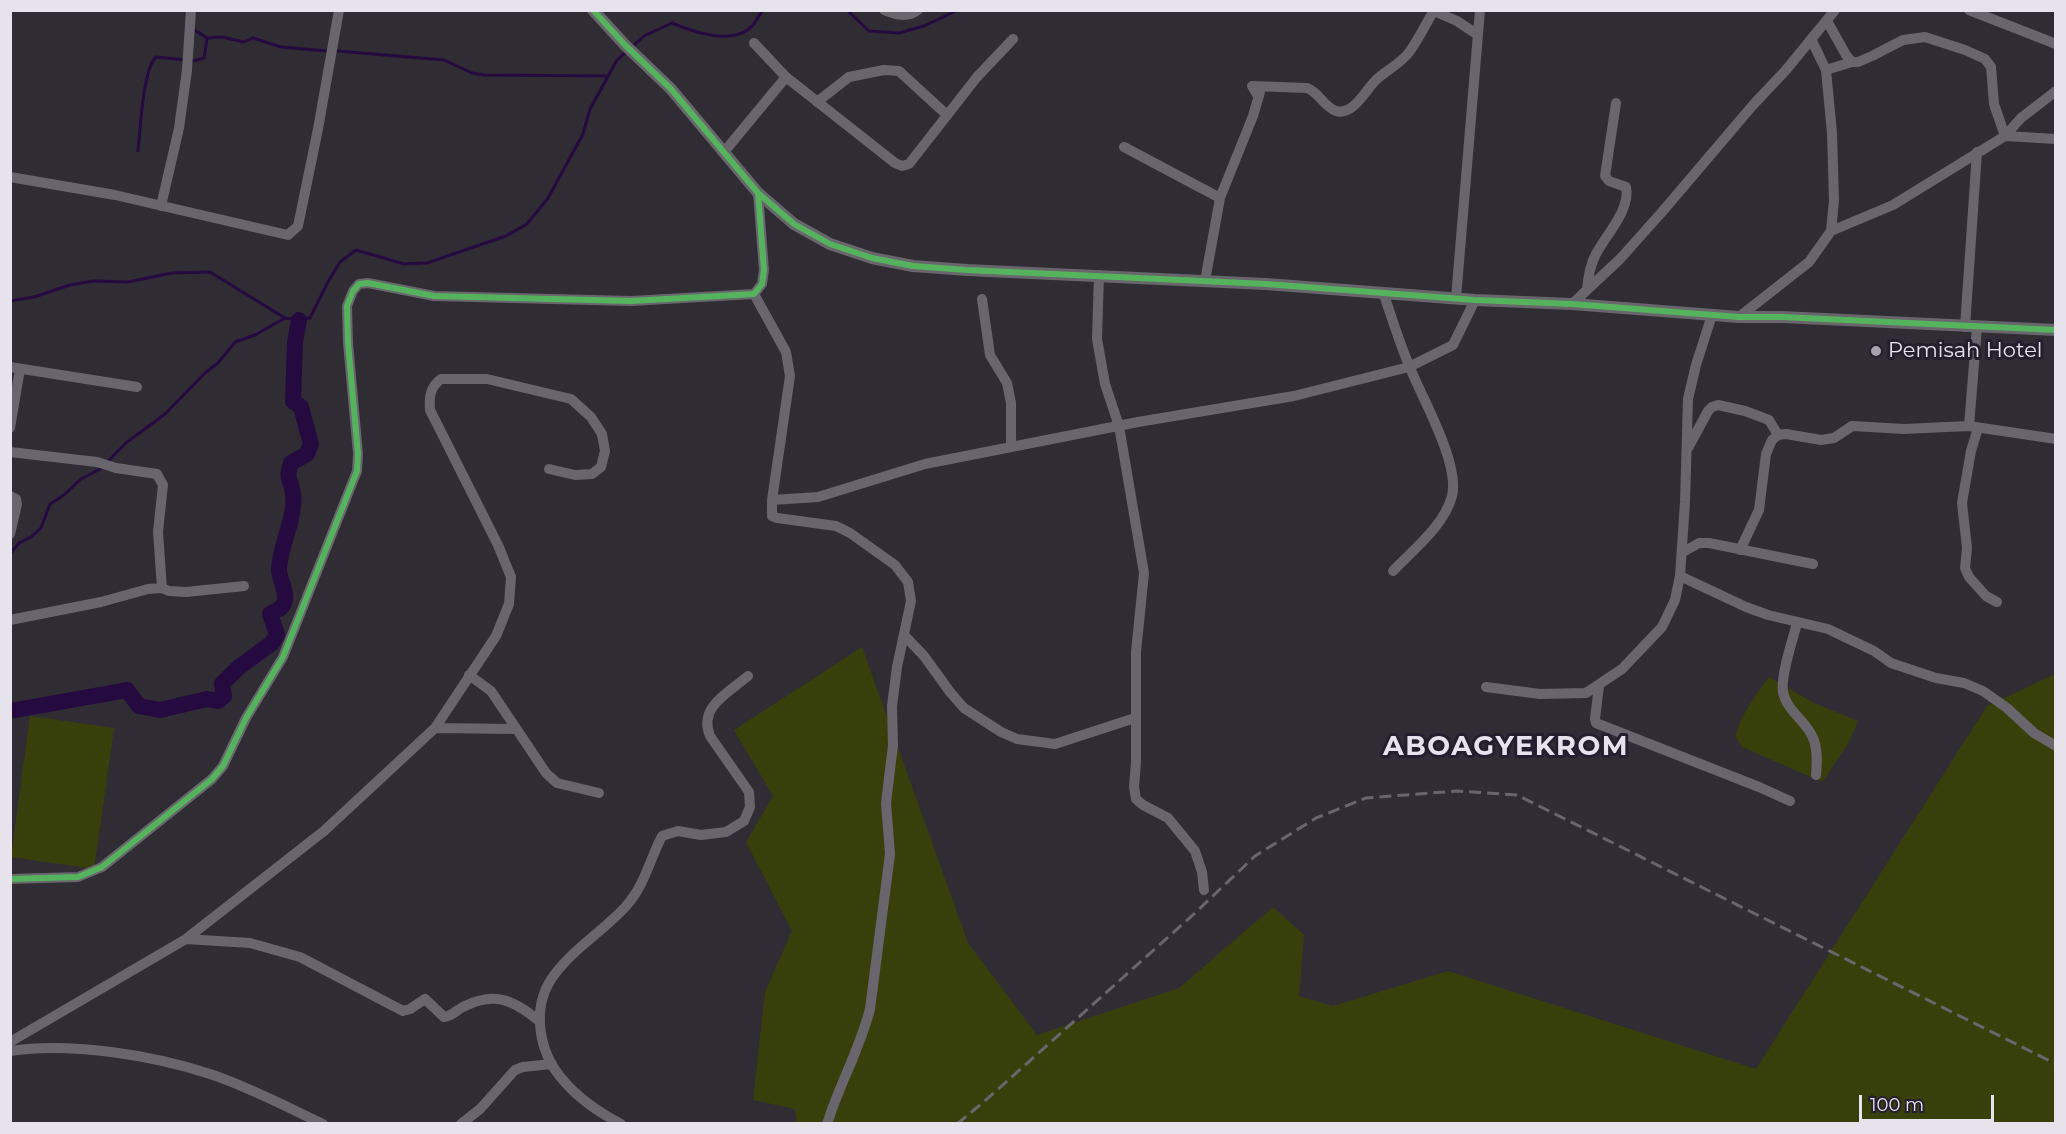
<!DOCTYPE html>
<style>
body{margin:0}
#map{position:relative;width:2066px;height:1134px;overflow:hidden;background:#2f2c34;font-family:Montserrat,sans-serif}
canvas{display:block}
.frame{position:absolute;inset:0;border:12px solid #e6e3ed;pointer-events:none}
.scale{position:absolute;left:1859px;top:1095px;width:135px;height:27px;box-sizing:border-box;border:3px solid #e6e3ed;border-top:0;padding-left:8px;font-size:18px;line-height:21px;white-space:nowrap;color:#e6e3ed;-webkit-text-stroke:4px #241f2e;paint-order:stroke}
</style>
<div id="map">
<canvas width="2066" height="1134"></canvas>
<div class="frame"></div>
<div class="scale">100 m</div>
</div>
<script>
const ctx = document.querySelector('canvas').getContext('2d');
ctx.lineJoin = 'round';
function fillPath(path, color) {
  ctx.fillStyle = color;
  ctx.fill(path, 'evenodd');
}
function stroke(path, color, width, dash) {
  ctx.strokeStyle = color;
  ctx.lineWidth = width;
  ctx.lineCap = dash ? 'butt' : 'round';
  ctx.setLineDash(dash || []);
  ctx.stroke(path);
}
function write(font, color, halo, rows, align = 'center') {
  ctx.font = font + ' Montserrat,sans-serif';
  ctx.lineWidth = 6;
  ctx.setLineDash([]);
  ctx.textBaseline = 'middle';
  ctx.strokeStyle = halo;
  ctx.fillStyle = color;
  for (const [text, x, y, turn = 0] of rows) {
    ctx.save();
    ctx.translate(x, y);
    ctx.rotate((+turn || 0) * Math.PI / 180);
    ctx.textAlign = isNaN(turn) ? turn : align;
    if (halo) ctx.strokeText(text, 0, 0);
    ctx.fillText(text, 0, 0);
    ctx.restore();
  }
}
const green = new Path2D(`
 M862,647L968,943L1037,1035L1179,988L1273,907L1304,935L1299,996L1333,1006L1448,971L1756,1069L1987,706L2055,674V1123H797L795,1109L753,1100L765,992L792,931L746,842L773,796L734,730Z
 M1769,677L1814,703L1858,721L1849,742L1824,780L1820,781L1742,747L1735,736C1742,713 1755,696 1769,677Z
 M30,716L114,728L94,869L11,857Z`);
const stream = new Path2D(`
 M847,10L869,31L899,33L924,26L958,10
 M193,29L207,38L222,37L244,42L253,38L281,47L327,51
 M631,48L644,36L672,23C693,32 734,46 752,26C756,22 759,15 763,10
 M337,51L444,60L472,73L484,75L607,76
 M193,61L204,58L207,39
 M138,151C140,132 143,68 156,57L186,60
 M10,301L34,297L70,285L93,281L128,282L172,273L210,272L285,318L299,320L310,318L328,282L340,262L356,250L404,264L427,263L506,236L527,224L548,198L583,134L590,109L617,60L626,52
 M106,463L127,442L165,414L205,373L218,363L235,342L255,335L285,318
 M10,554L19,543L31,537L41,528L50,504L64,495L81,479L102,468`);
const river = new Path2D(`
 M10,711L127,690L139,706L160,710L207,699L218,701L224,696L222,684L238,668L272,643L277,634L270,614C275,611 282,609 284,603C288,593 280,581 279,571C279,545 296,520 293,494C291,477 285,482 291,463L307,454L311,444L301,407L293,401L295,342L299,320`);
const minor = new Path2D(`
 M884,10C897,15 907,18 918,10
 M1969,10L2056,44
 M1434,11L1457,21L1478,35
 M1827,21L1846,55L1852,62H1858L1872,56L1903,40L1925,37L1965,50L1985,59L1991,67L1994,104L2005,136L2056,139
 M1811,39L1826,70L1832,133L1834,201L1831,231
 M754,43L786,77L895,163L902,166L909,164L977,77L1013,39
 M1826,70L1852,62
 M1258,96L1252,86L1307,88C1319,92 1324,107 1336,111C1353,116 1365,91 1375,81C1386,70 1401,64 1410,51C1419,38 1426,24 1434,10
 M817,102L849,77L884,70L899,71L947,115
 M1124,147L1220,198
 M724,152L786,77
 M10,177L115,195L288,235L298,226L318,129L339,10
 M161,206L179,128L187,70L191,10
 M1099,275L1097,339L1105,384L1119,426L1144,573L1136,652V762L1134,787L1136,799L1143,805L1168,818L1195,851L1202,872L1204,890
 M1205,281L1220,198L1253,116L1260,92
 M1587,290C1588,277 1590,265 1596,254C1606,235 1631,209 1626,187L1609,181L1605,176L1616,103
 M1383,292C1392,318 1400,345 1411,370C1423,400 1460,464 1452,496C1444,526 1414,549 1393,571
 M754,294L786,352L790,376L772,500V516L777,518L836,526L850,533L895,565L908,582L911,601L897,667L892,706L893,745L886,803L890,854L870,1009C860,1049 839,1085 827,1124
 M1456,298L1480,10
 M982,299L990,355L1007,383L1011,403V447
 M1572,304L1620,259L1662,212L1753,105L1786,70L1835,10
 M1739,317L1809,262L1831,231L1893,205L2005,136L2021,118L2056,91
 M1965,327L1977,152
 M10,367L137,387
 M1969,426L1977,327
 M10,428L20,369
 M1978,428L1971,451L1962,503L1967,548L1965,568L1969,577L1986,596L1997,602
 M1688,448L1708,411L1712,407L1718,405L1745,411L1769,420L1778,435
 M10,452L97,462L116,468L157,474L163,485L158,532L162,588
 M10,496L16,499L17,504L10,534
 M772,500L818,497L925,464L1138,422L1294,396L1409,367L1453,345L1475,300
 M1740,550L1759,510L1766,454L1772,440L1778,435L1786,434L1821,440L1834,438L1852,426L1904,429L1969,426L2056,439
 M1683,552L1699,543H1709L1813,564
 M1680,576L1746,607L1768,615L1828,629L1874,651L1891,663L1936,678L1964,683L1983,691L2007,708L2034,733L2056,746
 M10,620L101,602L148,589L162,588L169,591L186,592L244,586
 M1797,623C1793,639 1780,677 1783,692C1787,712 1806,720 1813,738C1818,749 1817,763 1816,775
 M904,635L924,656L950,692L964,708L1001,732L1017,739L1055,744L1135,718
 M469,675L491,691L546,773L557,783L599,793
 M1599,686L1595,719L1596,723L1759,787L1790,801
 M1486,687L1540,694L1586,693L1622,669L1662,627L1675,600L1680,576L1685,502L1688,399L1696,365L1712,315
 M435,728L515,729
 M10,879L78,877L102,867L212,779L223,766L246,718L283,657L357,471L358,454L348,343L347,306L353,291L359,284L368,283L434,296L631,301L754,294L762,284L764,270L758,193
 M186,939L250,943L300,957L403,1011L410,1009L425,999L444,1017C453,1016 457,1009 465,1006C496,991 515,1001 539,1021
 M10,1042L186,939L324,831L435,728L496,636L509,604L511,577L498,545L430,410C429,397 430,387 441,379H487L571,399L591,417L602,434L605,451L601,467L592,474L575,475L549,469
 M10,1051C71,1042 152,1055 210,1074C247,1086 287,1107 323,1124
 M461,1124L480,1109L515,1070L523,1067L552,1064
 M621,1124C600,1113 578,1098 563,1080C539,1053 531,1009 552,978C572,949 604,931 627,905C645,884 650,859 662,836L678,831L701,835L726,832L744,821L750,807L749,792L710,736C698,707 728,693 748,676`);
const tertiary = new Path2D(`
 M593,10L625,45L671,89L758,193L794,224L830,244L872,258L913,266L967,270L1266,284L1475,300L1572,304L1739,317H1782L2056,330`);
const rail = new Path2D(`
 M957,1124L987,1099L1195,913L1255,856L1316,818L1366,798L1457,791L1517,795L2056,1064`);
const cycleway = new Path2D(`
 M593,10L625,45L671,89L758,193L794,224L830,244L872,258L913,266L967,270L1266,284L1475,300L1572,304L1739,317H1782L2056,330
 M10,879L78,877L102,867L212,779L223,766L246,718L283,657L357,471L358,454L348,343L347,306L353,291L359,284L368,283L434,296L631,301L754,294L762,284L764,270L758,193`);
const markers = [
 [1876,351,6,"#a6a3ac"]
];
const poiNames = [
 ["Pemisah Hotel",1888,351]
];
const districtNames = [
 ["ABOAGYEKROM",1506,747]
];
fillPath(green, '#37400b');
stroke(stream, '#250a40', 3);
stroke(river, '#250a40', 16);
stroke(minor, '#68666c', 10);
stroke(tertiary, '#68666c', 12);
stroke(rail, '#68666b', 3, [12, 6]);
stroke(cycleway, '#56b35d', 6);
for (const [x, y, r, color] of markers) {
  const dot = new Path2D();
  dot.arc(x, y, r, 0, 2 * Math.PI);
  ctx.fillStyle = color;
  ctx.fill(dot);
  stroke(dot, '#241f2e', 2);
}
write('21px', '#e6e3ed', '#241f2e', poiNames, 'left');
ctx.letterSpacing = '1.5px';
write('bold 27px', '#e6e3ed', '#241f2e', districtNames);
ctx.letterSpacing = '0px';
</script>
